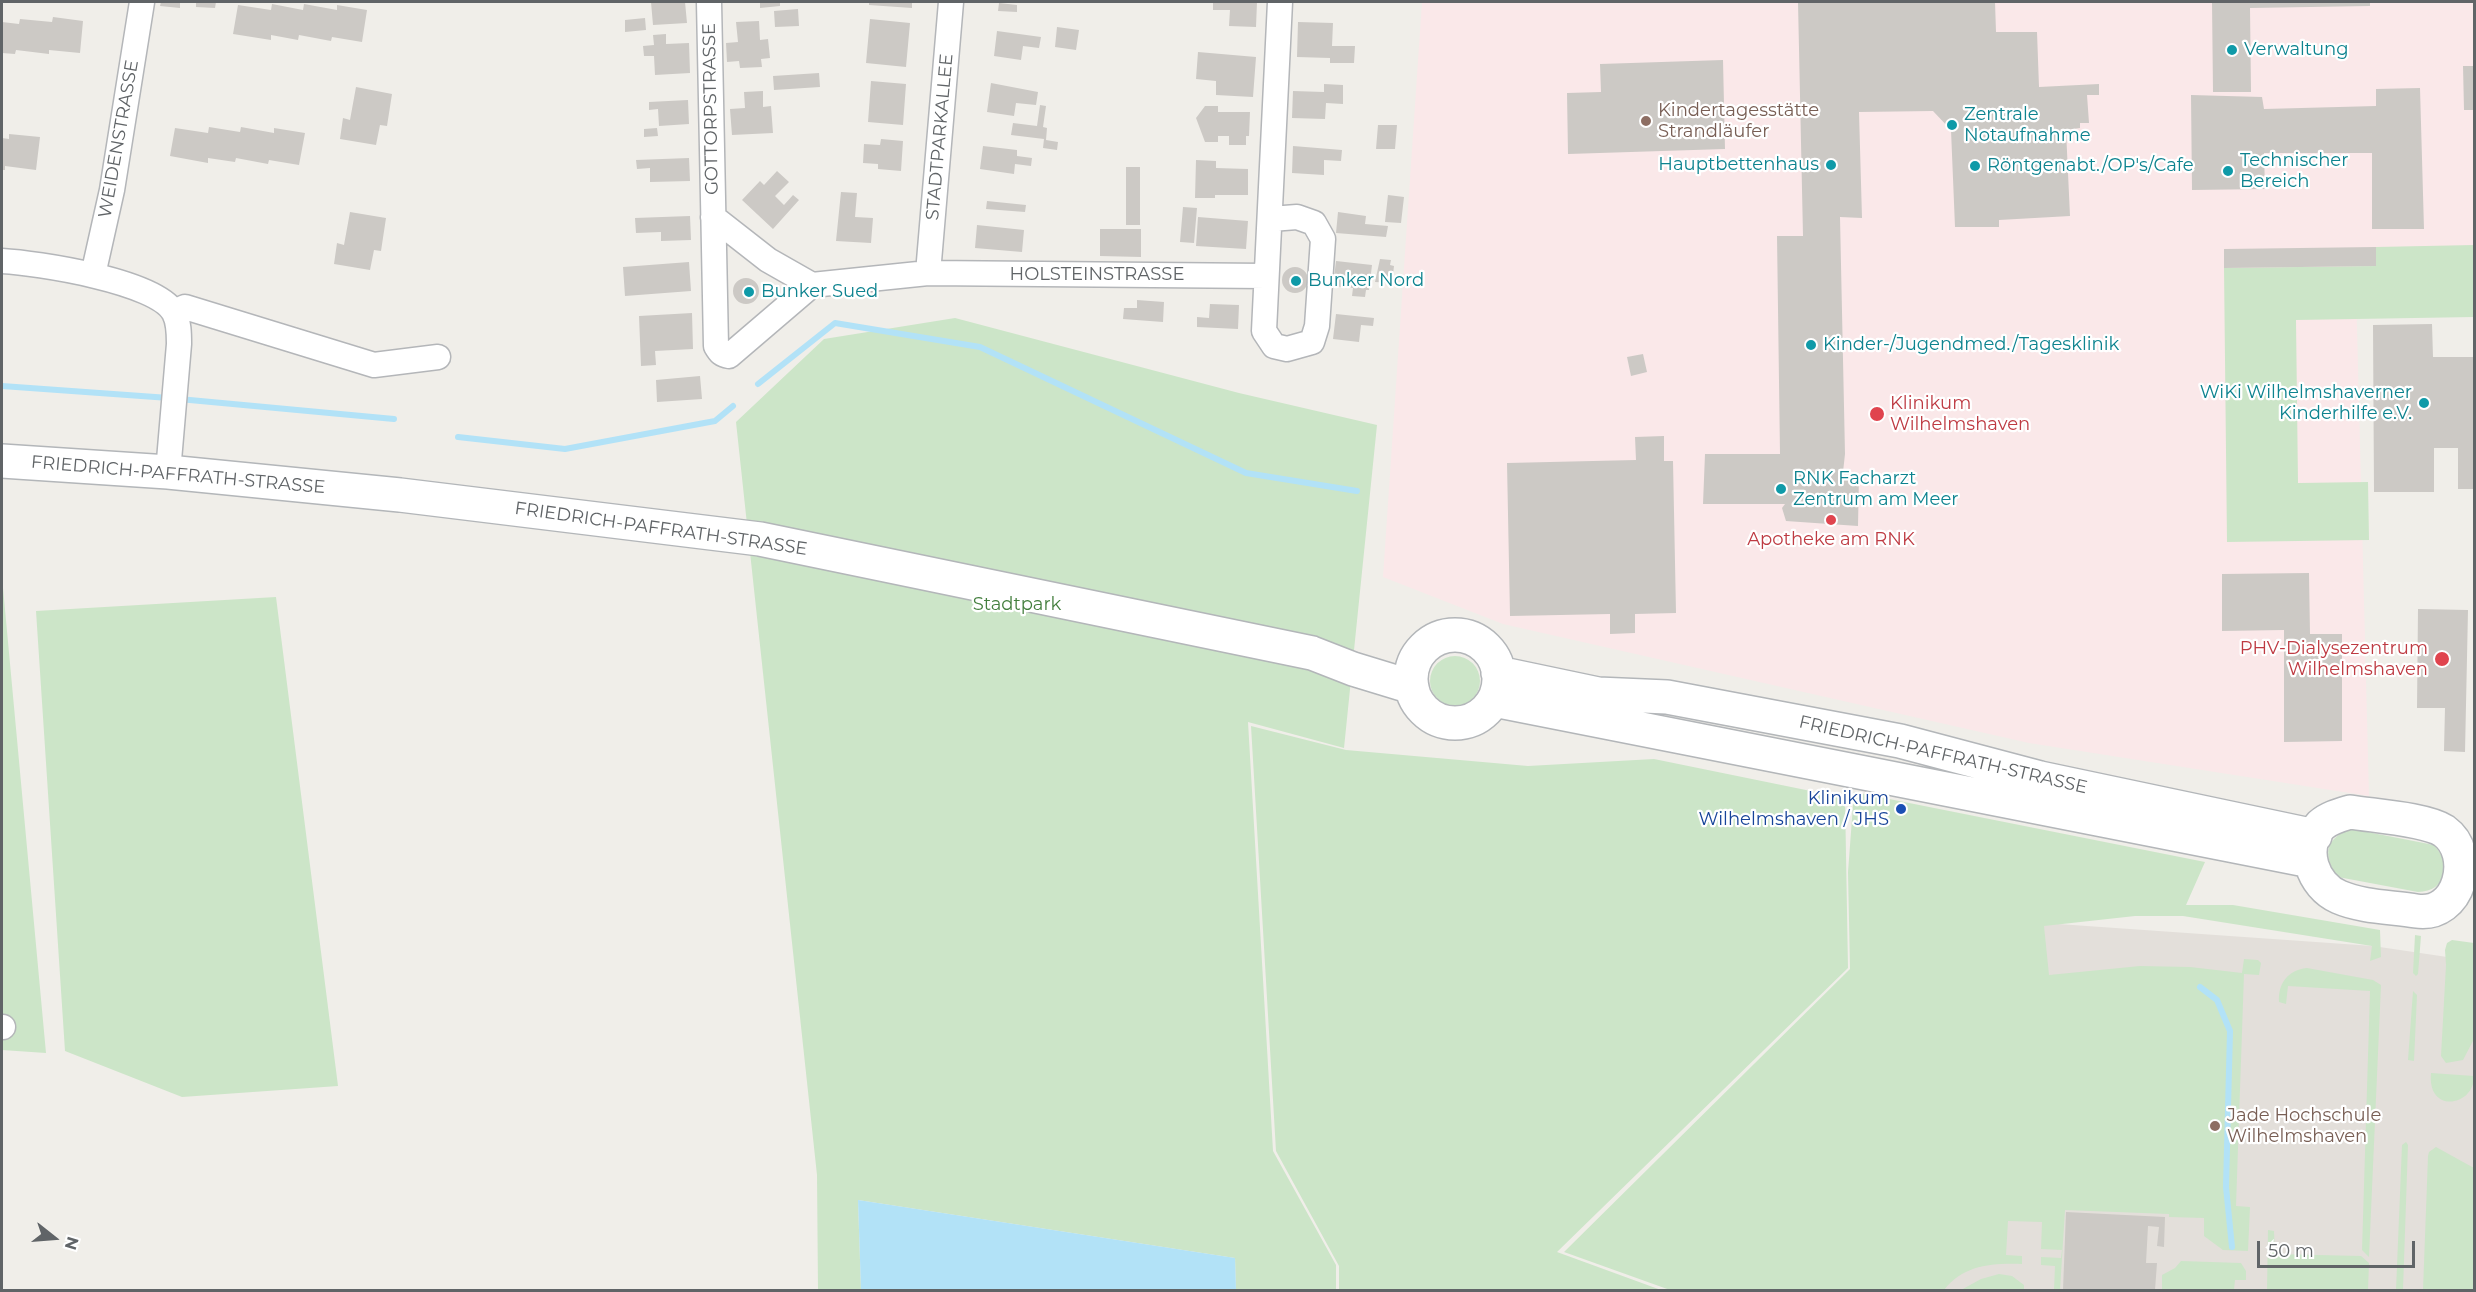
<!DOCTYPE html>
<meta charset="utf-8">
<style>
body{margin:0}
#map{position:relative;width:2476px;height:1292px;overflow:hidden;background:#f0eee9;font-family:Montserrat,sans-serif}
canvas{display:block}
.frame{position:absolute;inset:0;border:3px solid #606467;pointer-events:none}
.north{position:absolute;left:24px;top:1208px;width:60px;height:60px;-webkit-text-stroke:4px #fff;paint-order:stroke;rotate:107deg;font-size:16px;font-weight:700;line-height:24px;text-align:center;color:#606467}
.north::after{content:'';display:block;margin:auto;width:21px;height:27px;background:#606467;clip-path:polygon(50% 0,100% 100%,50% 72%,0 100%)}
.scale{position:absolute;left:2257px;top:1241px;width:158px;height:27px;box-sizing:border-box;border:3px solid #606467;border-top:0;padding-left:8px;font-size:18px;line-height:21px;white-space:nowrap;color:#606467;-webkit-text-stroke:4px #fff;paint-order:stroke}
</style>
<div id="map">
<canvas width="2476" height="1292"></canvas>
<div class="frame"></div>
<div class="north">N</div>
<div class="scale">50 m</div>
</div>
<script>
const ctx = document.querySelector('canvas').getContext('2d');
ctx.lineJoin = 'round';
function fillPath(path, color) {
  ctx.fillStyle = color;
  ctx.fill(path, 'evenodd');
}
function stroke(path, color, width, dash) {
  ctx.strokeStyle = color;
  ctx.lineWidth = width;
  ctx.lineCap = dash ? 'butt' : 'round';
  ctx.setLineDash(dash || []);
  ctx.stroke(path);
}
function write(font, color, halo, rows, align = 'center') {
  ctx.font = font + ' Montserrat,sans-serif';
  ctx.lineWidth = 4.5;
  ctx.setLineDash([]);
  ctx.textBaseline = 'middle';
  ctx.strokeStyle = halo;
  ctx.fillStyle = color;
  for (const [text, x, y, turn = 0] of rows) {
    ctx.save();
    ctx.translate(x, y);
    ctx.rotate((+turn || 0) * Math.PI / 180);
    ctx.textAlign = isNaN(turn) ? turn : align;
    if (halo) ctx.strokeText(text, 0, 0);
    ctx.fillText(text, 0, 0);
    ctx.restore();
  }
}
const education = new Path2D(`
 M2044,923L2373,946L2474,961V1290H1885Z`);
const medical = new Path2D(`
 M1422,2H2474V250H2355L2369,796L2029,743L1503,624L1383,577Z`);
const green = new Path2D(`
 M2474,245V317L2296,320L2298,483L2368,482L2369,540L2227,542L2224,268L2376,266V247Z
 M955,318L1239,393L1377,425L1344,748L1248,722L1273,1151L1336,1265V1290H1236L1235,1258L858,1200L861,1290H818L817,1175L736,422L824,339Z
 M2,577L46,1053L2,1050Z
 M276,597L338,1086L182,1097L65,1051L36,611Z
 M1430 681a25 25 0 1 1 50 0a25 25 0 1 1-50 0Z
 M1251,726L1346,750L1528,766L1654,759L1845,798L1848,968L1557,1252L1661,1290H1339V1266L1276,1151Z
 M1854,792L2205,862L2186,905H2233L2380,930L2381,957L2370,961L2372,946L2183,916H2135L2044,926L2049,975L2140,966L2190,967L2242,973L2244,959L2258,960L2261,963L2259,975L2244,974L2236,1206L2250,1207L2248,1251L2223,1250L2204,1236V1218L2169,1217V1214L2065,1210L2060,1290H2054L2055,1266L2041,1265V1257L2061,1258L2062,1250L2041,1249L2042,1222L2008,1221L2006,1255L2022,1256V1264C1991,1263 1964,1265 1944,1290H1670L1564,1252L1850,969L1848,872Z
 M2352,829L2434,845C2452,864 2447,891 2418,892L2338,877C2322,856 2325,837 2352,829Z
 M2415,935L2421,936L2418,974L2416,976L2413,973Z
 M2452,940L2474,943V1039L2463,1060L2446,1063L2441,1056L2446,965L2445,950L2447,943Z
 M2307,968L2373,980L2381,985L2369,1257L2362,1250L2370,991L2288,986L2286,1004L2279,1002C2278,983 2288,970 2307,968Z
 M2413,991L2417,995L2414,1061L2408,1060Z
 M2431,1073L2474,1076C2475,1106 2427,1115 2431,1073Z
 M2406,1142L2408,1145L2403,1290H2396L2402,1145Z
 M2436,1147L2474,1168V1290H2423L2428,1156L2429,1152Z
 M2268,1230L2274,1231L2275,1254L2361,1256L2369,1263L2368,1290H2267Z
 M2181,1261L2241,1263L2246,1271V1280H2235L2234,1290H2162V1275L2175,1268Z
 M1999,1274L2012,1276L2024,1285V1290H1961L1981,1279Z`);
const water = new Path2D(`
 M858,1200L1235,1258L1236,1290H861Z`);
const stream = new Path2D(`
 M758,384L835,323L980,347L1246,473L1357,491
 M2,386L169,398
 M179,399L394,419
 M458,437L565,449L715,421L733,406
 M2200,987L2217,1000L2230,1031L2226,1187L2232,1247`);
const building = new Path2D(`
 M161,2H180V8L160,6Z
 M196,2H216L215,8L196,7Z
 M651,2H685L687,23L653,25Z
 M760,2H780V6L760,8Z
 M869,2H912V8L869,5Z
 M1213,2H1257L1256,27L1229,26L1230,10H1213Z
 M1798,2H1995L1996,32H2037L2039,87L2099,84V95H2087L2089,123H2080V128L2066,130L2070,216L1999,220V227H1955L1951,130L1933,111L1859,112L1862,218L1840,217L1845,454L1843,472L1859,474L1858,526L1786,521L1782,508L1785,504H1703L1705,454H1780L1777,236H1803Z
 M2212,2H2370V6L2250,8L2251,92H2213Z
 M999,3L1017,5V12L998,11Z
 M272,4L303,10L304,4L337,10V5L367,10L362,42L332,37L331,41L299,35L298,40L271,35V40L233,34L238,5L271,10Z
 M798,9L799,26L775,27L774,11Z
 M53,17L83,21L80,53L49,50V54L16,50L15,54L2,53V22L19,24L20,19L52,22Z
 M645,18L646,30L625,32V20Z
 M870,19L910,23L906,67L866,63Z
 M759,21L760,40L768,39L770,58L761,59L762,67L740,68L739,61L727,62L726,43L738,42L736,22Z
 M1298,22L1333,23L1332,46H1355L1354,63H1330V58L1297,57Z
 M1057,27L1079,30L1076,50L1055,47Z
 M997,31L1041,37L1039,48L1023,46L1021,60L994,56Z
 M666,34V44L689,43L690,73L655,75L654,56H644L643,46L654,45L653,35Z
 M1198,52L1256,57L1253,97L1216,95V81L1196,79Z
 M1723,60L1725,149L1568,154L1567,93L1601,92L1600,64Z
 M2463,66H2474V110H2464Z
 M819,73L820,87L774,90L773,76Z
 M871,81L906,84L903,125L868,122Z
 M991,83L1038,92L1036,105L1016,103L1014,116L987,112Z
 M1324,84L1343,85V104L1326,103L1325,119L1292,118L1293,91L1324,92Z
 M356,87L392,94L387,126L380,125L376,145L340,139L343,118L350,120Z
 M2420,88L2424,229H2372V153H2264L2265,189L2192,190L2191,95L2262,97L2264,109L2376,106V89Z
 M763,91V107L771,106L773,133L732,135L730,109L745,108L744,92Z
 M688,100L689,124L659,126L658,109L649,110V102Z
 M1040,105L1046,106L1043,127L1047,128L1046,140L1058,142L1057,150L1043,148L1044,139L1011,135L1013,123L1037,126Z
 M1205,106H1218V112H1250L1249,136H1246V145H1229V136H1218V142H1205L1196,118Z
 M1378,125H1397L1395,149H1376Z
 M209,127L240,132L241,127L274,133V128L305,133L299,165L269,160L268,164L236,158L235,162L208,158V163L170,156L175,128L208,133Z
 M657,128L658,136L644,137V129Z
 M9,134L40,137L36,170L5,166V170H2V138L9,139Z
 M881,139L903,141L901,171L878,169V164L863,163L864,144L880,145Z
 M983,146L1017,150V156L1032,158L1031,166L1015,164L1014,174L980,169Z
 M1293,146L1342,150L1341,161L1324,160V175L1292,173Z
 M689,158L690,181L650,182V168L637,169L636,160Z
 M1196,160L1216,161V168L1248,169V195H1215V198H1195Z
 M1126,167H1140V225H1126Z
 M777,171L789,182L775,196L784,205L793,195L799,200L773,229L742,200L760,181L764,185Z
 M841,192L857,193L855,217L873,218L871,243L836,241Z
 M1388,195L1404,197L1401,223L1385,222Z
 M987,201L1026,205L1025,212L986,209Z
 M1183,207L1197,208L1194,243L1180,242Z
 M350,212L386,218L381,251L374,250L370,270L334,264L337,243L344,245Z
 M1338,212L1366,216L1365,224L1388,226L1386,237L1336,233Z
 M690,216L691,240L661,241V232L636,233L635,218Z
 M1198,217L1248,221L1246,249L1196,246Z
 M977,225L1024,230L1022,252L975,248Z
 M1100,229H1141V257L1100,256Z
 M2376,247V266L2224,268V249Z
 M1380,259L1391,260L1390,265L1394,266L1392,283L1375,282Z
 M1336,261L1372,265L1369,290H1366L1365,297L1352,296L1353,288L1333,286Z
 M689,262L691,291L625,296L623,267Z
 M1282 280a13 13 0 1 1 26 0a13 13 0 1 1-26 0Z
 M733 291a13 13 0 1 1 26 0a13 13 0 1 1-26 0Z
 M1137,300L1164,302L1163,322L1123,319L1124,308H1137Z
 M1210,304L1239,305L1238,329L1197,327V317L1209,318Z
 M692,313L693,349L655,351L656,365L641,366L639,316Z
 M1336,314L1374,318L1373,326L1361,325L1359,342L1333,339Z
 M2432,324L2433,357H2474V489H2458V448H2434V492H2374L2373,325Z
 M1643,354L1647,372L1631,376L1627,357Z
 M700,376L702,399L657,402L656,380Z
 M1664,436V461H1673L1676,613L1635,614V633L1610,634V614L1510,616L1507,463L1636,460L1635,437Z
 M2309,573L2310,634H2342V741L2284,742V630L2222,631V574Z
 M2418,609L2468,610L2465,752L2444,751L2445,708H2417Z
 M2066,1212L2165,1217L2164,1247L2157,1246L2159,1227L2148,1226L2146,1263H2157L2155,1290H2063Z`);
const street = new Path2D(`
 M709,2L716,346C720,353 722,355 729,356L812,285
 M713,217L768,260L812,285L928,273L1266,276
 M1271,219L1297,217L1314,223L1323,239L1317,326L1312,342L1287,349L1274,346L1264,331L1280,2
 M2,261C36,263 158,281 174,313C179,322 179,334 179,344L168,472
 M928,273L951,2
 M93,275L112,190L142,2
 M174,312L185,307L374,365L438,357
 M2,1027H3`);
const secondary = new Path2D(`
 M2,461L168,472L400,495L760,539L1312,653L1353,669L1412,687
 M1411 679a44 44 0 1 1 88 0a44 44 0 1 1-88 0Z
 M1498,673L1598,694L1667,697L1900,741L2040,778L2315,836
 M1494,700L2311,861
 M2350,812C2374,816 2425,819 2444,831C2476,854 2460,918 2416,911C2391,907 2362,907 2339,897C2313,886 2299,848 2321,825C2329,818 2340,815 2350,812Z`);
const markers = [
 [2232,50,6,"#0f9aa8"],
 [1646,121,6,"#8d6e63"],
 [1952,125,6,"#0f9aa8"],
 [1831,165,6,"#0f9aa8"],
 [1975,166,6,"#0f9aa8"],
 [2228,171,6,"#0f9aa8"],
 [1296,281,6,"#0f9aa8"],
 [749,292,6,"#0f9aa8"],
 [1811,345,6,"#0f9aa8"],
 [2424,403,6,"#0f9aa8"],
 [1877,414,8,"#e0444e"],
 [1781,489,6,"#0f9aa8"],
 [1831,520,6,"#e0444e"],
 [2442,659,8,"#e0444e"],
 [1901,809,6,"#1a4fb4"],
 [2215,1126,6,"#8d6e63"]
];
const cultureNames = [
 ["Verwaltung",2244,50],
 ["Zentrale",1964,115],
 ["Notaufnahme",1964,136],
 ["Technischer",2240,161],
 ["Bereich",2240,182],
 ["Hauptbettenhaus",1819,165,"right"],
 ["Röntgenabt./OP's/Cafe",1987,166],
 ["Bunker Nord",1308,281],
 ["Bunker Sued",761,292],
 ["Kinder-/Jugendmed./Tagesklinik",1823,345],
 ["WiKi Wilhelmshaverner",2412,393,"right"],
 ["Kinderhilfe e.V.",2412,414,"right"],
 ["RNK Facharzt",1793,479],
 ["Zentrum am Meer",1793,500]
];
const streetNames = [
 ["GOTTORPSTRASSE",711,109,-91],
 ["STADTPARKALLEE",940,137,-85],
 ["WEIDENSTRASSE",119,139,-80],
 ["HOLSTEINSTRASSE",1097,275],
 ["FRIEDRICH-PAFFRATH-STRASSE",178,475,5],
 ["FRIEDRICH-PAFFRATH-STRASSE",661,529,8],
 ["FRIEDRICH-PAFFRATH-STRASSE",1943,755,13]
];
const educationNames = [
 ["Kindertagesstätte",1658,111],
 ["Strandläufer",1658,132],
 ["Jade Hochschule",2227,1116],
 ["Wilhelmshaven",2227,1137]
];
const healthNames = [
 ["Klinikum",1890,404],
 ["Wilhelmshaven",1890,425],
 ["Apotheke am RNK",1831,540,"center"],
 ["PHV-Dialysezentrum",2428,649,"right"],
 ["Wilhelmshaven",2428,670,"right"]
];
const parkNames = [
 ["Stadtpark",1017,605]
];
const transitNames = [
 ["Klinikum",1889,799],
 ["Wilhelmshaven / JHS",1889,820]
];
fillPath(education, '#e3dfda');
fillPath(medical, '#fae8e9');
fillPath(green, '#cce5c8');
fillPath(water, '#b2e2f7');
stroke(stream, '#b2e2f7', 6);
fillPath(building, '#ccc9c5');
stroke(street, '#b4b6b9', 27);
stroke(secondary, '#b3b6b9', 36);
stroke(street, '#fff', 24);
stroke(secondary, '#fff', 33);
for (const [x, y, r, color] of markers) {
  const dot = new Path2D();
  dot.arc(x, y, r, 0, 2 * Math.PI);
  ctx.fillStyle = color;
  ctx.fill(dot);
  stroke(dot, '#fff', 2);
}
write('18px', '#0d838f', '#fff', cultureNames, 'left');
write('18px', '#606467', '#fff', streetNames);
write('18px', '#785e54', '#fff', educationNames, 'left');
write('18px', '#be3a42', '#fff', healthNames, 'left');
write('18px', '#447f3e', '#fff', parkNames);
write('18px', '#164399', '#fff', transitNames, 'right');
</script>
